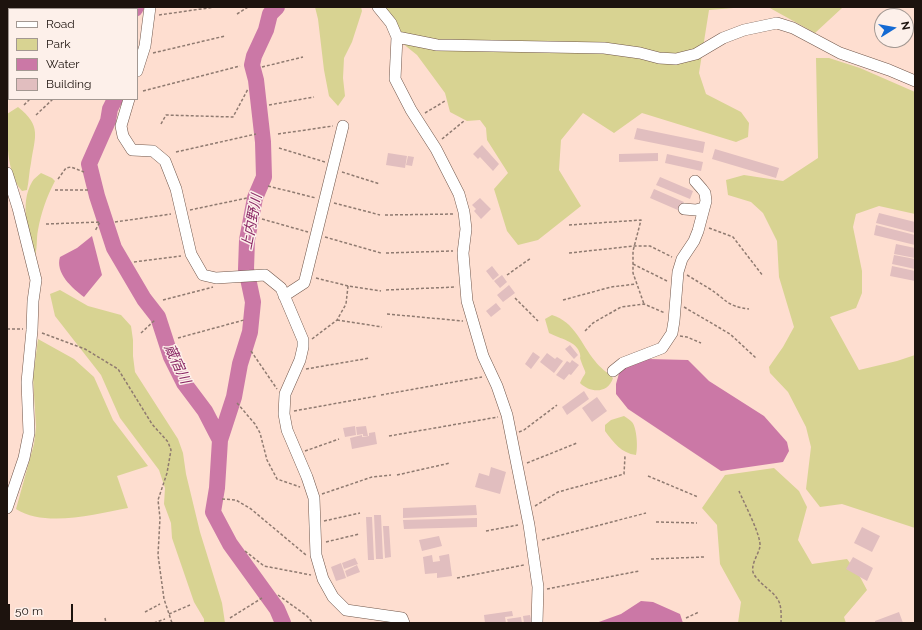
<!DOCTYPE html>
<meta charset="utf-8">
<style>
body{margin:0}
#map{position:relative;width:922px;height:630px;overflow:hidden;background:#feded0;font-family:Raleway,sans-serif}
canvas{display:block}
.frame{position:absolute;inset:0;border:8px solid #1d130e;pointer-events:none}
.legend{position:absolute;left:8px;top:8px;width:130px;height:92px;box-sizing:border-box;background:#fdf0ea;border:1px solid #a39892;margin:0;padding:5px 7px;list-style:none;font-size:12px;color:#1d130e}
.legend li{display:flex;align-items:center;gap:8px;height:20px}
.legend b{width:20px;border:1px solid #a39892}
.north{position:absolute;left:874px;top:8px;width:40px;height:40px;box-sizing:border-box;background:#fdf0ea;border:1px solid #a39892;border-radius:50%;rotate:79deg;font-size:11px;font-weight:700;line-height:16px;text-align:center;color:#1d130e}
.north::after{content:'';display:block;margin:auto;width:14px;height:18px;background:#146ad3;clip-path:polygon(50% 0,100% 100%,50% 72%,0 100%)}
.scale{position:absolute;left:8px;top:604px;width:65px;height:18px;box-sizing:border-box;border:2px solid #1d130e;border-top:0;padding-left:5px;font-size:12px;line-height:14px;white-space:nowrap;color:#1d130e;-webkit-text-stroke:3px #fdf0ea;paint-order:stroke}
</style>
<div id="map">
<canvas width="922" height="630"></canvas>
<div class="frame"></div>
<ul class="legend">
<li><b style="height:5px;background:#fff"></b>Road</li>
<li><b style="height:11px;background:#d8d392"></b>Park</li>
<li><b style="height:11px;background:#cb78a6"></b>Water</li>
<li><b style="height:11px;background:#e1bebf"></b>Building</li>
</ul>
<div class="north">N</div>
<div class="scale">50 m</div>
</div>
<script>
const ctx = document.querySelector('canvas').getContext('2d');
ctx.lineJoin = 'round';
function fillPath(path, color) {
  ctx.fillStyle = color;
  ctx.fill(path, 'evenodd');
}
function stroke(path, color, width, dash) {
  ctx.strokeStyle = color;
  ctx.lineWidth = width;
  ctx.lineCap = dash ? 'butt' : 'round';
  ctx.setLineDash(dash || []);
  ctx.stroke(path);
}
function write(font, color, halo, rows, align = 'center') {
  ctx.font = font + ' Raleway,"Noto Sans JP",sans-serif';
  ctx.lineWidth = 3;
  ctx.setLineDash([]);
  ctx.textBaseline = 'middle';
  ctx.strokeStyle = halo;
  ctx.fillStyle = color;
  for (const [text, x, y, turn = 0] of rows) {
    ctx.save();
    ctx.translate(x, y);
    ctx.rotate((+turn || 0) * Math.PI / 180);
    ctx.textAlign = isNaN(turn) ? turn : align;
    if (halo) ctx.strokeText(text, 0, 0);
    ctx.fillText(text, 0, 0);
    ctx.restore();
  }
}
const green = new Path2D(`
 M7,7H58L57,9H9V90L7,95Z
 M315,7H361L362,11L352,42L344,58L343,78L345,96L338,106L329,96L324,70L318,19Z
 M385,7H746L709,10L699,73L706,94L741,112L749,123L748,137L736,142L642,113L614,133L583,113L561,140L559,170L581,206L538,240L518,245L507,231L494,189L508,173L487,140L486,128L480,120L467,121L450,112L445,93L417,55L392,35Z
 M768,7H842V8L815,33Z
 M816,58H829L860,68L915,92V214L879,206L856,214L853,227L862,271V293L856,308L830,317L859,370L897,361L915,355V528L842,504L820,507L806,489L811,447L806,427L788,392L770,373L769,367L783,347L794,327L779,277L777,241L763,213L751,202L728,195L726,180L744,175L783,181L818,158Z
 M18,107C42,126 35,136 31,163C29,172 29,181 27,190L22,191C6,174 7,136 7,114Z
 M41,173L52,178L55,181C47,196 41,213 38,230C36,239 38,250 34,258C29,235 19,204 32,182C34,178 38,176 41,173Z
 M60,290L88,306L121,315L131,326L133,340V356L135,372L178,439L183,453L186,474L200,532L222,603L225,623H204V619L194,602L172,538L171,523L164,504L165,488L159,470L120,418L101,375L55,316L50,294Z
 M552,315C575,322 581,344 595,361C600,368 607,372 613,378C608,394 590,393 580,383C587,368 587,378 581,361C579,355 581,360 580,354C577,341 560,339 549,333L545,319Z
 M38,339L74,359L94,377L113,420L148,466L117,476L128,508C95,514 46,528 16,509L34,444L36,427L33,378Z
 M624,416C627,418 630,420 632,422C637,428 638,448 636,455C621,453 614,443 605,431V425L611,420Z
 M774,468L799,491L807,507L798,540L812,564L847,559L859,575L867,590L844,617L846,623H738L741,602L720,564L717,525L702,508L725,475Z`);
const water = new Path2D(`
 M92,236L102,275L84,297C72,288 55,273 60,257L77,248Z
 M648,359L688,360L709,381L764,416L787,442L789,451L783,462L721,471L628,409L616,394V384L620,370Z
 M641,601L653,602L680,614L683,623H596L621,614Z`);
const river = new Path2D(`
 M135,9L136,7
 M115,99L110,109L108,121L89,164L97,196L114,248L144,299L158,317L171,357L184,383L205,411L220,440L217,488L213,512L230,544L277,609L283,623
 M220,440L234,397L240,364L250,332L253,302L246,269L247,240L255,198L264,177L263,142L256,80L252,65L254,56L266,30L270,14L277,7`);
const building = new Path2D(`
 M637,128L705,142L703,153L634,139Z
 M482,145L499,164L493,171L480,157L478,159L473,154Z
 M715,149L779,168L776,178L712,159Z
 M388,153L407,156L405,168L386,165Z
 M658,153V161L619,162V154Z
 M667,154L703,162L701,171L665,163Z
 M408,156L414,157L412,166L406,165Z
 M660,177L693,191L690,199L656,185Z
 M654,189L684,202L680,211L650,198Z
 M480,198L491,209L481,219L474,211L476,209L472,205Z
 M879,213L915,222V233L876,223Z
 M876,225L915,235V245L874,235Z
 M896,244L915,248V258L894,254Z
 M894,255L915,259V269L892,264Z
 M492,266L499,275L493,280L486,271Z
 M892,266L915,271V281L890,276Z
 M502,275L507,282L500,288L494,281Z
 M509,285L515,293L503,302L497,295Z
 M496,303L501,309L491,317L486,311Z
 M570,345L578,355L574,359L565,349Z
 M533,352L540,357L531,369L525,364Z
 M547,353L555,359L557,357L563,361L554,373L540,362Z
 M572,360L579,365L571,375L569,374L564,380L556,375L567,361L570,363Z
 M584,391L589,399L567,415L562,407Z
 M597,397L607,411L592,422L582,408Z
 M355,426L356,435L345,437L343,428Z
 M366,426L368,436H363V434L357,435L356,427Z
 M375,432L377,444L352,449L350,438L362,435V437L369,436V433Z
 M491,467L506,472L500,494L475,487L479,473L489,476Z
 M476,505L477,515L403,518V508Z
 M374,515H381L383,559H376Z
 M366,517H372L374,560H368Z
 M477,518V527L404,529L403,520Z
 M383,526H389L391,557L385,558Z
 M862,527L880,536L872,552L854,543Z
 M439,536L442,546L422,551L419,540Z
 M449,554L452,576L437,578V573L425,574L423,557L432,555L433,562L440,561L439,556Z
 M853,557L873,568L867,581L846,569Z
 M355,558L358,564L344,569L342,563Z
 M341,563L346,578L336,581L331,567Z
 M357,565L360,572L347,577L345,571Z
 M512,611L513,616L505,617L506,623H497V622L485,623L484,615Z
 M899,612L903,623H875V621Z
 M530,615L532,623H524L523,616Z
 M521,617L522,623H508L507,619Z`);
const path = new Path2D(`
 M237,14L248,7
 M159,15L215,7
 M153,53L225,36
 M262,67L303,57
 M143,91L240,66
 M24,105L30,99
 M269,105L314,97
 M425,113L445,101
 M36,115L53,99
 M161,124L166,115L233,117L248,89
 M278,134L333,126
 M442,139L464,121
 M279,148L325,162
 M176,152L256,134
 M342,172L380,184
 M58,179L66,168L71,167L84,172
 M268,186L316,198
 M55,190H89
 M334,203L380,215
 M190,210L247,198
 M385,215L455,214
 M262,219L308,232
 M115,222L171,214
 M46,224L100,222L95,231
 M569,225L641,220L633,251V273L644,304
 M709,228L733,237L763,276
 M325,237L381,253
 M386,253L453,251
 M569,253L634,246H650L672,257
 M134,262L181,256
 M633,264L667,281
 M507,275L531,258
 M687,275C695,280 702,284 710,289C727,300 726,306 749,309
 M316,278L348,286L381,291
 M386,290L456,287
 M515,298L538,321
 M163,300L213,287
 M563,300L611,287L636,284
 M684,307L730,334L756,358
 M387,314L463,321
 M337,320L382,327
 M7,329H23
 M585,331L593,323L621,307L644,304L665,313
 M42,333L85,349L118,369L152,424L168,442L171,450L167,473L158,500L160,518L158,555L164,599L172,623
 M141,333L155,320
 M680,336L687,337L701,343
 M178,338L244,320
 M312,339L337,320L346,304L348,286
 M251,351L277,389
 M306,369L370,358
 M381,395L482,377
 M237,403L255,424L260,433L267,460L277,479L300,487
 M294,411L377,396
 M519,432L524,430L557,405
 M389,436L498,417
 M305,451L339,439
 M527,463L577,443
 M397,475L450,463
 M648,476L698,497
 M739,491C744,503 761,535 760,546C759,554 751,563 753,572C754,576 758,579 760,582C778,598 782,598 781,623
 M322,494L372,477L391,475
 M222,499L236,500L251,509L306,555
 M535,506L558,492L624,474L625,456
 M324,521L360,513
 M656,522L697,523
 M486,531L518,525
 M542,540L646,513
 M326,542L359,534
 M245,551L264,566L311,575
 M651,559L704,557
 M457,578L524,565
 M547,589L639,571
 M278,595L307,616L313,623
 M145,612L160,604
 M169,614L190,605
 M105,618L106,623
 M230,618L262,598
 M686,618L699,612
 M154,623L165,619`);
const street = new Path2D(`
 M378,7L391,23L397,37L395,79L411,110L436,149L459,194L464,212L466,229L463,253L467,301L483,356L497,386L507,415L529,525L538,587L537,623
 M397,37L437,45L604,48L640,53L659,58L676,59L696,54L723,38L744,30L777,23L793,28L840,53L889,70L915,81
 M137,71L145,46L150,7
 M129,99L121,126L123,136L132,150L153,151L165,161L176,189L191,254L203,275L216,278L265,275L281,288L303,340V347L300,360L285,394L284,414L287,430L307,477L314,498L316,555L323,579L333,597L346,610L402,618L404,623
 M7,173L18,208L36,280L33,301L32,330L27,382L29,433L24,458L7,508
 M684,209L696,210L703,208
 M284,296L304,283L305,280L343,126
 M613,371L623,363L662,348L672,333L674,321L678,272L682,259L694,241L698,231L706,201L705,193L702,189L695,181`);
const waterNames = [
 ["上内野川",252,222,-79],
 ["蔵宿川",177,364,65]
];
fillPath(green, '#d8d392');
fillPath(water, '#cb78a6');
stroke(river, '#cb78a6', 16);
fillPath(building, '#e1bebf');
stroke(street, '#70564a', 12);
stroke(path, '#8f7a70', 1.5, [3, 2]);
stroke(street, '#fff', 11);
write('italic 14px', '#8b2966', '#fdf0ea', waterNames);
</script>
